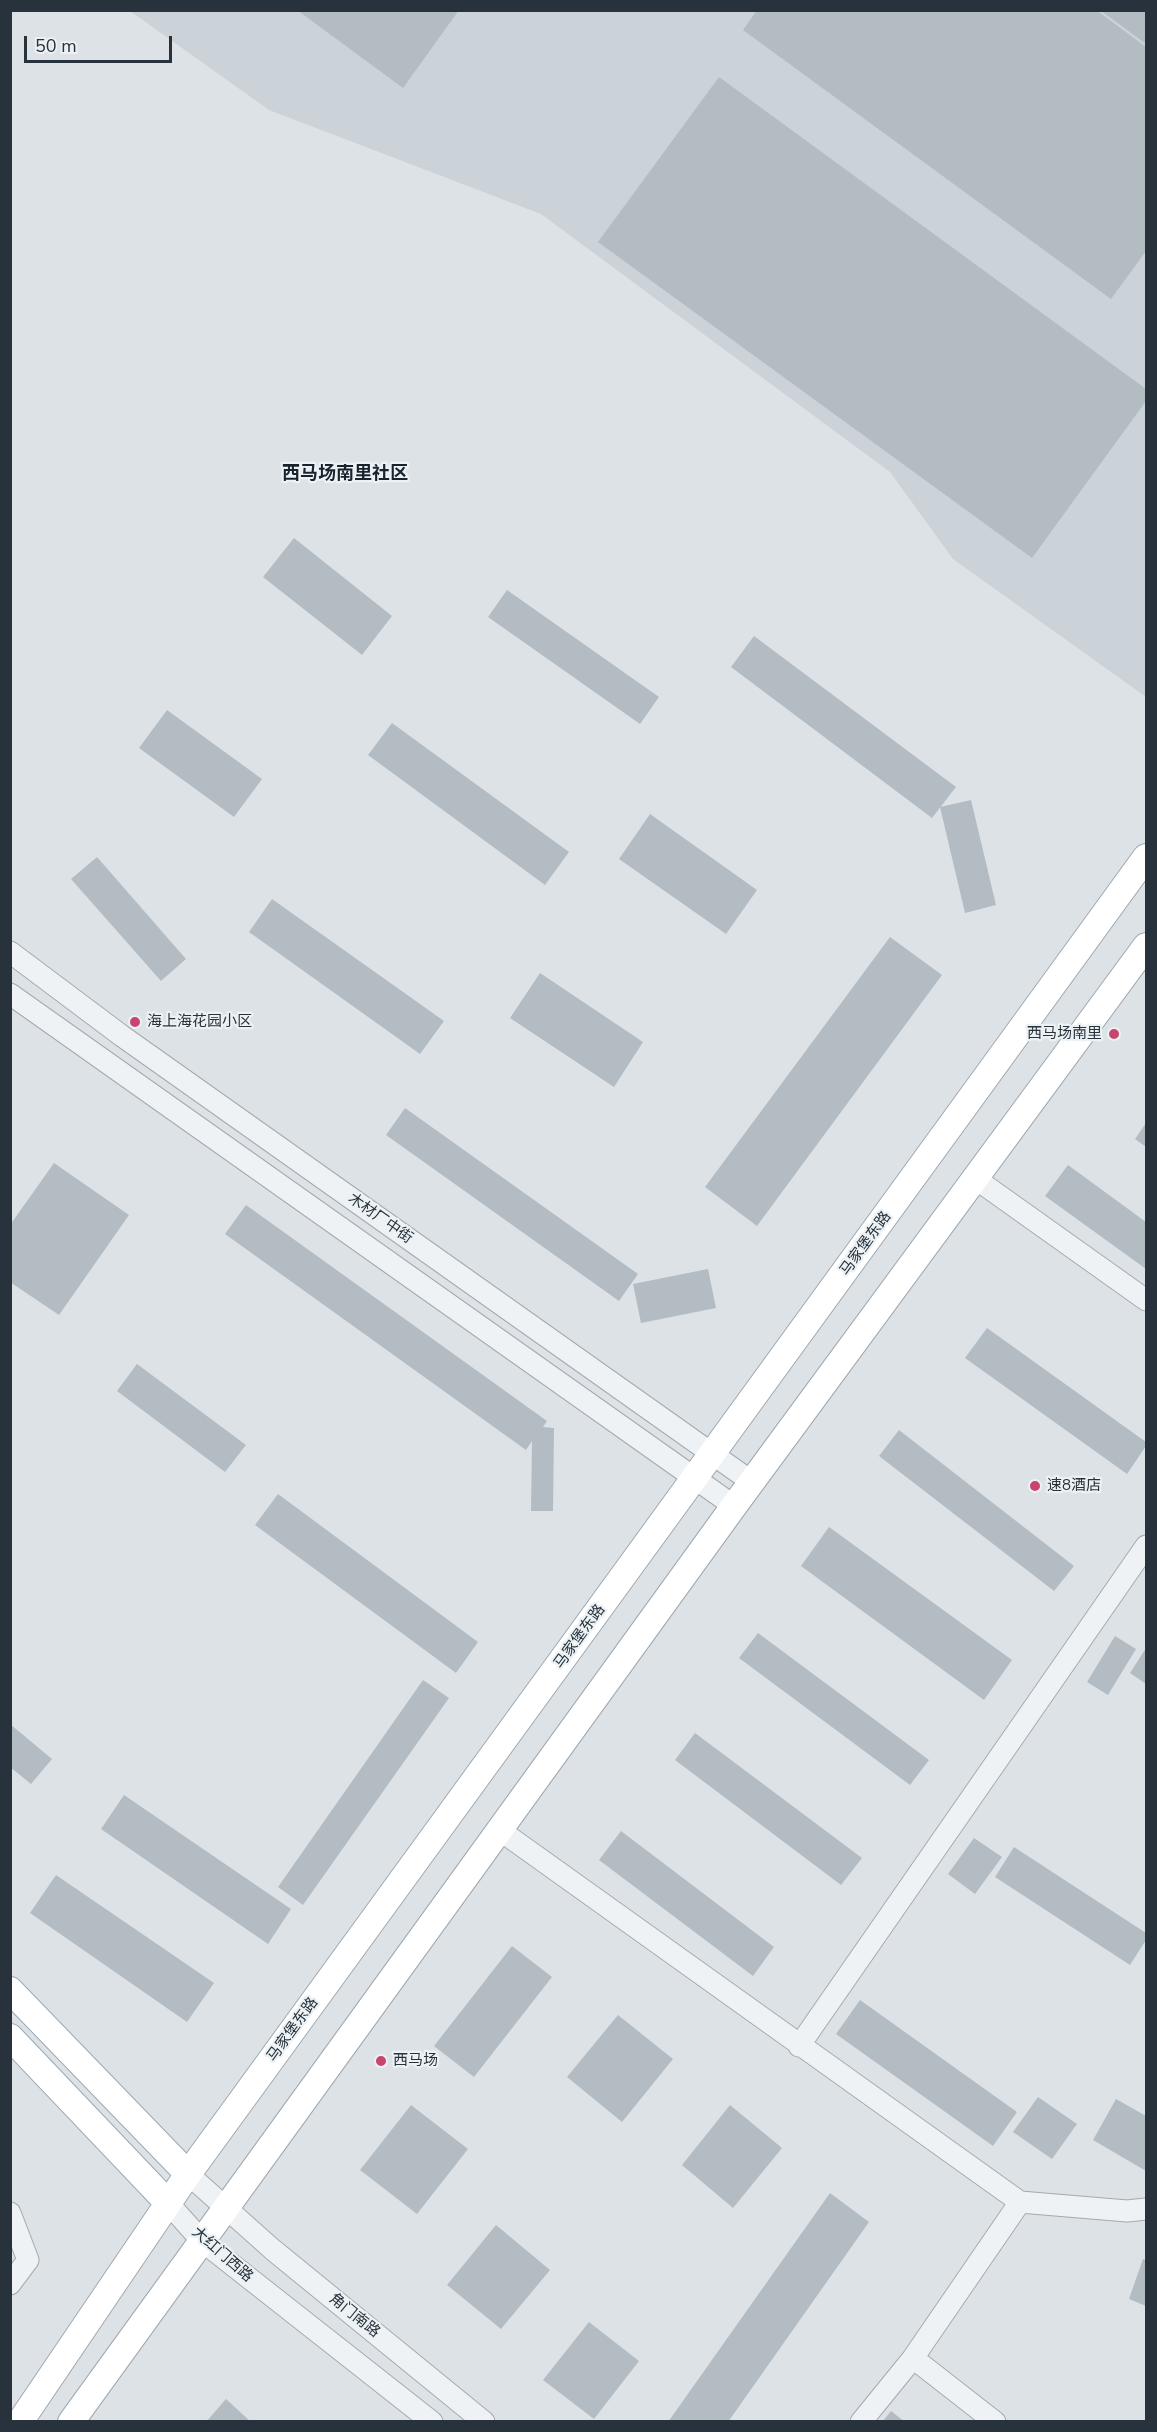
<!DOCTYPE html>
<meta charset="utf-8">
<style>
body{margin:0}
#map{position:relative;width:1157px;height:2432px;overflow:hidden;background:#dde2e6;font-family:"Nunito Sans",sans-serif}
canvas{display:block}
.frame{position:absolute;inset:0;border:12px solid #27323c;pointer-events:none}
.scale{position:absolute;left:24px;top:36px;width:148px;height:27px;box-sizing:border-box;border:3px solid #27323c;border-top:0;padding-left:8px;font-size:18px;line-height:21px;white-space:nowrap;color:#27323c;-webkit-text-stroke:4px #ecf1f4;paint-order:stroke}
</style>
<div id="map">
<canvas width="1157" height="2432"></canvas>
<div class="frame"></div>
<div class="scale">50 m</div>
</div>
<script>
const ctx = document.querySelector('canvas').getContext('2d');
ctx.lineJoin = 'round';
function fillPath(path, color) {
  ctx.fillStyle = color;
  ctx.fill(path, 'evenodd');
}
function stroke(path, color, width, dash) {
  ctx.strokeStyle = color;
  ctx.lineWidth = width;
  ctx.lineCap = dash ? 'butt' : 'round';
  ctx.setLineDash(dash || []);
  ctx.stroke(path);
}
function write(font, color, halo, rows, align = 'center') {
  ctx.font = font + ' "Nunito Sans","Noto Sans SC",sans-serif';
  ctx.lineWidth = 4.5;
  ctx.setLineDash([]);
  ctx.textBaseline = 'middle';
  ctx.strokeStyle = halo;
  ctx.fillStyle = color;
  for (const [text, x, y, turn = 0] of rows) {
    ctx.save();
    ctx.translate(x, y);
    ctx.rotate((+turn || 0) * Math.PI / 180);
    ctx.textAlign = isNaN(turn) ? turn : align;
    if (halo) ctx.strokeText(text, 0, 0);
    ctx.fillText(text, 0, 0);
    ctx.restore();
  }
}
const built = new Path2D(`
 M130,11H1146V697L953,559L890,472L541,214L269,110Z`);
const building = new Path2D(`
 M297,10H459L403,88Z
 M757,10H1096L1146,47V251L1111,299L743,30Z
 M1100,10H1146V44Z
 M719,77L1146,389V401L1032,558L598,242Z
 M294,538L392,616L362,655L263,577Z
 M507,590L659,697L640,724L488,617Z
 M754,636L956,787L932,818L731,667Z
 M167,710L262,779L234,817L139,748Z
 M392,723L569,852L545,885L368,755Z
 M971,800L996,905L965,913L940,807Z
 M650,814L757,890L726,934L619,859Z
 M97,857L186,959L161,981L71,879Z
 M272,899L444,1021L420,1054L249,932Z
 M890,937L942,975L757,1226L705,1187Z
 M540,973L643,1042L614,1087L510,1018Z
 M405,1108L638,1274L619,1301L386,1135Z
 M1146,1123V1147L1135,1139Z
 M54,1163L129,1215L59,1315L10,1282V1225Z
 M1068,1165L1146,1222V1269L1045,1196Z
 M246,1205L547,1421L543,1427L554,1428L553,1511H531L532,1441L526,1450L225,1234Z
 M708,1269L716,1308L641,1323L633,1284Z
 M987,1328L1146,1442V1446L1127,1474L965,1358Z
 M137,1364L246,1445L225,1472L117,1391Z
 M899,1430L1074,1566L1054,1591L879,1456Z
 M278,1494L478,1642L456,1673L255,1525Z
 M829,1527L1012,1660L984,1700L801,1566Z
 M758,1633L929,1760L910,1785L739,1658Z
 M1115,1636L1136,1649L1108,1695L1087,1682Z
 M1146,1648V1684L1130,1673Z
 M423,1680L449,1698L303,1905L278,1887Z
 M10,1724L52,1759L31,1784L10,1767Z
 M695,1733L862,1858L841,1885L675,1760Z
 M124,1795L291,1909L268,1944L101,1829Z
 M621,1831L774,1947L753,1976L599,1860Z
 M974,1838L1002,1857L975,1894L948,1874Z
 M1014,1847L1146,1933V1940L1130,1965L995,1877Z
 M56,1875L214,1983L187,2022L30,1913Z
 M512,1946L552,1977L474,2077L434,2046Z
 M860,2000L1017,2112L993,2146L836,2034Z
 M618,2015L673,2059L622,2122L567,2077Z
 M1038,2097L1077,2124L1052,2159L1013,2132Z
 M1116,2099L1146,2116V2171L1093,2140Z
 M411,2105L468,2149L417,2214L360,2170Z
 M730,2105L782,2148L733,2208L682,2165Z
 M830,2193L869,2222L728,2422H668Z
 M496,2225L550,2270L501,2329L447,2285Z
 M1143,2259L1146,2260V2306L1129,2299Z
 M589,2322L639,2361L594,2419L543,2380Z
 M226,2399L251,2422H206Z
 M891,2411L905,2422H882Z`);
const minor = new Path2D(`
 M10,952L122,1036L752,1482
 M10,994L734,1506
 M976,1179L1146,1300
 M501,1831L1020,2202L1127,2211L1146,2209
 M799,2046L1146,1546
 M188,2174L272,2249L484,2422
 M168,2203L202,2241L432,2422
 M10,2213L28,2260L10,2284
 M913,2358L995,2422
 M861,2422L913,2358L1020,2202`);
const major = new Path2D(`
 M10,1990L188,2174
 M10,2037L168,2203
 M20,2422L188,2174L1146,857
 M71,2422L734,1506L1146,946`);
const markers = [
 [135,1022,6,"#c8456f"],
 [1114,1034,6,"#c8456f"],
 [1035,1486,6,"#c8456f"],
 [381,2061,6,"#c8456f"]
];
const poiNames = [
 ["海上海花园小区",147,1022],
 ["西马场南里",1102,1034,"right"],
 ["速8酒店",1047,1486],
 ["西马场",393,2061]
];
const streetNames = [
 ["木材厂中街",380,1219,35],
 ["马家堡东路",866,1244,-54],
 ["马家堡东路",580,1637,-54],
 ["马家堡东路",293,2030,-54],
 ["大红门西路",222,2255,41],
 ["角门南路",354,2316,39]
];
const quarterNames = [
 ["西马场南里社区",345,475]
];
fillPath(built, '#cbd2d8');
fillPath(building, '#b4bcc3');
stroke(minor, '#a3aab0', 23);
stroke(major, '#9da8b1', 28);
stroke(minor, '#eff2f5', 21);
stroke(major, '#fff', 26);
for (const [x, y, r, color] of markers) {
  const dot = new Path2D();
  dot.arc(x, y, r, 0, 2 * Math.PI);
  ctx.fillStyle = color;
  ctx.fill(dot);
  stroke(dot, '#ecf1f4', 2);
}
write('15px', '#27323c', '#ecf1f4', poiNames, 'left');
write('15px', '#27323c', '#ecf1f4', streetNames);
write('bold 18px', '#19232d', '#ecf1f4', quarterNames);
</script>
